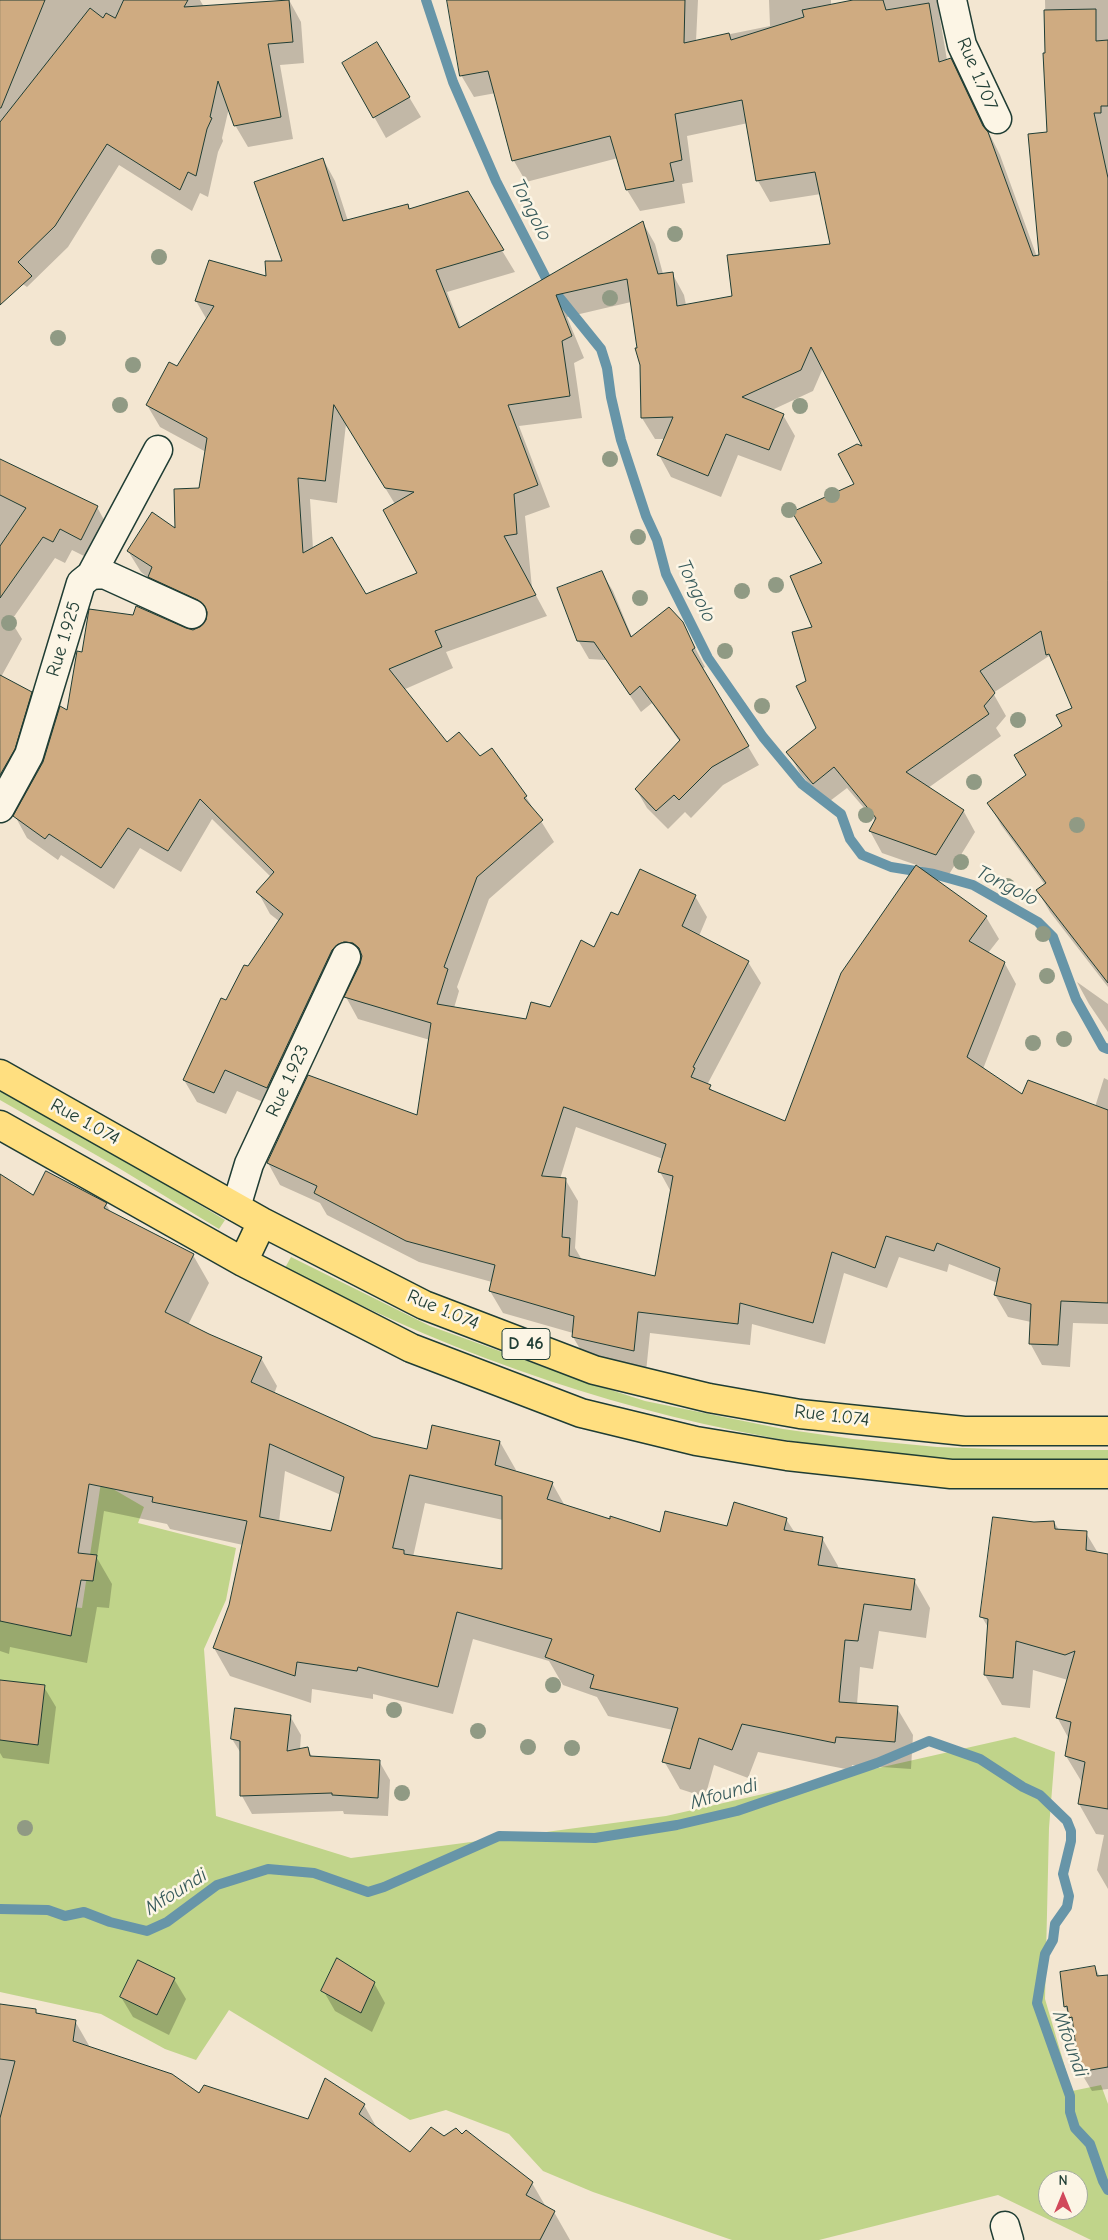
<!DOCTYPE html>
<style>
body{margin:0}
#map{position:relative;width:1108px;height:2240px;overflow:hidden;background:#f3e6d1;font-family:"Comic Neue",sans-serif}
canvas{display:block}
.north{position:absolute;left:1038px;top:2170px;width:50px;height:50px;box-sizing:border-box;background:#fcf5e5;border:1px solid #a4ab9e;border-radius:50%;rotate:0deg;font-size:14px;font-weight:700;line-height:20px;text-align:center;color:#1f3d34}
.north::after{content:'';display:block;margin:auto;width:18px;height:22px;background:#d1495b;clip-path:polygon(50% 0,100% 100%,50% 72%,0 100%)}
</style>
<div id="map">
<canvas width="1108" height="2240"></canvas>
<div class="north">N</div>
</div>
<script>
const ctx = document.querySelector('canvas').getContext('2d');
ctx.lineJoin = 'round';
function fillPath(path, color) {
  ctx.fillStyle = color;
  ctx.fill(path, 'evenodd');
}
function stroke(path, color, width, dash) {
  ctx.strokeStyle = color;
  ctx.lineWidth = width;
  ctx.lineCap = dash ? 'butt' : 'round';
  ctx.setLineDash(dash || []);
  ctx.stroke(path);
}
function write(font, color, halo, rows, align = 'center') {
  ctx.font = font + ' "Comic Neue",sans-serif';
  ctx.lineWidth = 5;
  ctx.setLineDash([]);
  ctx.textBaseline = 'middle';
  ctx.strokeStyle = halo;
  ctx.fillStyle = color;
  for (const [text, x, y, turn = 0] of rows) {
    ctx.save();
    ctx.translate(x, y);
    ctx.rotate((+turn || 0) * Math.PI / 180);
    ctx.textAlign = isNaN(turn) ? turn : align;
    if (halo) ctx.strokeText(text, 0, 0);
    ctx.fillText(text, 0, 0);
    ctx.restore();
  }
}
const green = new Path2D(`
 M0,1089L123,1159L225,1220L219,1229L117,1167L0,1100Z
 M291,1257L430,1326L580,1380L645,1401L783,1429L853,1439L937,1447L1023,1450H1108V1459C1049,1459 990,1462 932,1458C757,1445 586,1402 425,1334C377,1314 331,1290 285,1268Z
 M101,1482L144,1507L138,1523L236,1548L226,1600L204,1649L216,1816L351,1858L666,1816L1015,1737L1055,1752L1049,1828L1045,1999L1072,2091L1101,2085L1108,2104V2240H1091L998,2195L819,2240H732L593,2192L543,2171L509,2134L446,2110L410,2120L229,2010L196,2060L165,2049L101,2014L0,1992V1600L82,1608ZM1048,2180H1078V2210H1048Z`);
const shadow = new Path2D(`
 M3,0H200L204,7L289,0L301,22L304,63L280,65L293,139L248,147L235,125L229,108L222,138L223,141L218,152L208,197L200,193L192,211L119,165L68,247L27,287L0,268V8Z
 M448,0H698L696,41L770,26L769,0H831V6L860,0H940L937,1L947,60L950,59L963,81L1000,155L1037,257L1041,256L1048,133L1045,0H1108V987L1050,912L1037,890L1045,885L1001,825L989,804L1027,776L1064,727L1074,708L1059,674L1049,656L993,693L1006,716L996,728L1001,736L928,788L963,810L975,832L948,876L882,853L870,831L876,822L847,788L826,804L800,773L788,752L817,728L807,682L824,564L856,485L865,448L823,368L813,391L772,410L783,415L795,436L781,471L738,455L721,497L671,477L659,455L665,439H655L642,418L641,365L631,302L567,317L584,358L574,363L582,418L519,426L550,507L525,516L532,588L547,616L446,652L453,668L403,690L446,744L480,758L492,749L526,797L554,842L489,899L457,987L459,991L454,1008L527,1021L551,1008L618,917L695,896L707,917L699,936L748,962L761,983L707,1085L714,1092L785,1123L986,917L999,939L988,953L1004,962L1016,984L983,1069L1023,1096L1095,1107L1104,1078L1108,1080V1324L1073,1323L1070,1367L1042,1365L1030,1343L1031,1322L1008,1317L995,1295L998,1283L949,1264L947,1272L899,1257L887,1288L844,1273L825,1344L752,1324L750,1345L650,1333L646,1372L586,1359L573,1337V1333L503,1313L490,1291L492,1282L419,1262L327,1215L320,1203L280,1185L268,1163L418,1117L430,1040L358,1019L346,997L362,963H358L280,1109L237,1091L226,1114L197,1102L184,1080L227,1002L279,921L270,914L258,892L271,877L212,819L181,872L140,848L114,889L61,855L58,860L27,838L15,816L44,763L68,712L83,654L185,629L193,631L202,627L208,619L162,598L150,579L141,572L128,551L176,530L200,489L206,452L160,427L147,405L177,368L207,320L196,301L267,278L284,262L323,159L335,181L348,221L409,210L467,193L515,272L447,292L461,328L643,223L655,244L663,274L672,273L684,295L686,305L734,297L832,245L821,194L770,202L758,181L748,123L687,136L693,182L682,184L685,203L640,211L627,190L618,158L526,182L514,161L496,93L474,97L461,75ZM346,424L395,504L419,574L365,596L313,549L310,499L337,503ZM576,1127L663,1159L660,1172L671,1192L656,1277L582,1260L575,1248L578,1201L565,1179H560Z
 M344,63L409,97L421,117L386,138Z
 M0,460L97,507L109,529L94,561L72,550L65,563L55,558L11,621L22,639L1,677L31,693L43,714L0,819Z
 M602,573L613,591L632,637L682,623L705,667L702,669L759,765L723,785L691,818L685,812L668,829L647,808L636,789L680,742L652,703L641,712L606,660L589,659L578,640Z
 M1077,982L1108,1004V1032L1089,1004Z
 M0,1175L34,1196L106,1204L112,1214L193,1255L209,1283L188,1325L261,1358L277,1386L274,1394L373,1438L428,1451L500,1442L516,1470L515,1472L552,1483L565,1506L610,1520L661,1533L728,1528L786,1519L795,1533L822,1538L838,1566V1569L914,1580L930,1608L926,1638L879,1631L873,1669L860,1667L857,1704L897,1708L913,1735L911,1769L852,1765L851,1770L758,1752L748,1778L714,1765L705,1797L680,1789L664,1761L673,1730L608,1716L597,1697L563,1685L549,1661L473,1639L453,1714L373,1694V1699L312,1689L311,1703L230,1676L214,1648L231,1606L243,1545L170,1529L167,1524L104,1511L97,1558L112,1584L109,1608L97,1607L87,1663L10,1647L9,1654L0,1651ZM285,1471L341,1495L332,1533L279,1522ZM425,1503L503,1520V1570L413,1557Z
 M1054,1522L1059,1530L1086,1533L1098,1553L1108,1555V1889L1097,1870L1104,1835L1096,1834L1079,1804L1083,1784L1066,1756L1069,1739L1057,1717L1068,1680L1033,1670L1030,1708L1002,1705L985,1675L989,1629L982,1617L1034,1523Z
 M0,1681L44,1687L56,1707L49,1764L3,1758L0,1753Z
 M290,1716L301,1735L300,1750L307,1748L313,1758L379,1761L390,1780L388,1816L344,1814L343,1811L252,1814L242,1796V1755L232,1739Z
 M1095,1968L1100,1977L1108,1976V2089L1092,2091L1080,2071L1074,2024L1065,2007Z
 M174,1979L186,1999L169,2035L133,2017L121,1997Z
 M374,1983L385,2003L372,2032L335,2011L323,1990Z
 M0,2006L35,2010L38,2014L75,2021L91,2049L200,2095L309,2121L364,2105L378,2130L410,2154L444,2138L463,2136L532,2183L546,2207L554,2212L570,2240H0Z`);
const stream = new Path2D(`
 M426,0L453,82L496,181L550,286L601,349L607,368L611,397L621,440L646,516L657,540L666,574L708,658L763,737L802,784L841,814L850,839L862,855L891,867L934,874L973,885L1038,922L1053,937L1076,999L1103,1047L1108,1049
 M0,1909L48,1910L65,1916L84,1912L110,1922L147,1931L167,1922L217,1885L268,1869L314,1873L368,1892L384,1887L499,1836L595,1838L677,1825L737,1811L877,1763L929,1741L980,1759L1023,1787L1040,1795L1067,1821L1071,1831V1841L1063,1874L1069,1896L1067,1907L1055,1924L1053,1940L1045,1954L1037,2003L1070,2096V2112L1075,2128L1090,2144L1103,2181L1108,2190`);
const building = new Path2D(`
 M0,0H45L1,108H0Z
 M124,0H188L184,7L289,0L293,42L268,44L281,117L234,126L218,81L210,117L212,118L207,129L196,176L188,172L180,190L107,144L55,226L18,262L32,276L0,305V122L90,8L103,18L106,13L115,18Z
 M447,0H685L684,43L729,33L731,40L804,17L802,10L853,0H883L886,10L929,3L939,62L951,58L983,126L988,132L1033,256L1039,255L1028,134L1047,132L1043,53H1045L1044,10L1096,9V41L1108,40V106H1101V113H1094L1108,178V983L1036,890L1046,883L987,803L1026,775L1014,755L1062,726L1056,715L1072,708L1049,654L1046,655L1041,631L980,671L995,693L984,706L989,714L906,772L964,810L936,855L869,831L876,818L834,767L813,784L786,752L816,728L796,686L806,681L792,632L812,627L790,576L822,563L792,512L854,484L838,454L857,444L862,446L811,347L801,370L742,397L784,414L769,450L726,434L708,476L657,455L673,417L641,418L640,365L635,348H637L627,279L556,295L572,336L562,341L570,396L508,405L538,485L514,494L517,534L504,536L536,595L435,631L442,647L389,669L447,742L459,732L480,756L492,748L527,796L524,798L543,820L477,877L444,967L448,969L437,1004L526,1019L531,1002L550,1007L581,940L594,947L611,912L618,915L640,869L696,895L682,926L749,961L693,1067L695,1068L691,1077L711,1085L709,1089L785,1121L841,973L916,865L987,916L969,941L1005,962L967,1057L1022,1094L1028,1080L1108,1110V1303L1061,1301L1058,1345L1029,1344L1031,1304L994,1295L1000,1268L937,1243L934,1251L886,1236L875,1268L832,1252L813,1323L740,1303L738,1324L638,1312L634,1351L572,1337L574,1316L489,1291L495,1265L406,1241L314,1193L317,1186L267,1163L308,1075L417,1115L431,1023L344,997L360,964L362,956L359,948L353,943L344,942L337,945L332,950L267,1088L225,1070L214,1093L183,1080L221,998L226,1000L244,965L248,966L283,914L256,892L274,872L200,799L168,851L128,828L101,868L49,834L45,839L13,816L43,762L60,706L67,710L77,651L82,652L89,609L133,615L136,606L186,628L193,630L201,626L206,620L207,612L204,605L198,600L148,577L152,567L127,551L152,512L175,528L174,489L199,488L207,438L146,405L169,362L177,366L214,306L195,301L209,260L266,276L265,261H282L254,182L323,158L343,221L408,204L409,209L468,191L504,250L436,270L459,328L643,221L658,274L673,272L677,306L732,296L727,255L830,244L815,172L756,181L742,100L675,114L682,160L670,163L674,181L626,190L610,136L512,161L488,71L460,76ZM334,405L385,488L414,492L383,510L417,573L366,594L332,537L303,553L298,478L325,481ZM564,1107L666,1144L658,1172L673,1176L655,1276L569,1256L570,1238L562,1237L566,1178L542,1176Z
 M377,42L410,97L373,118L342,63Z
 M0,459L98,506L81,540L60,529L53,542L43,537L0,598V546L26,508L0,495Z
 M602,571L631,637L669,607L683,622L695,648L692,650L749,746L712,767L679,800L674,795L656,811L635,789L680,740L640,686L630,695L594,642L577,641L557,588Z
 M0,675L32,692L15,749L0,775Z
 M46,1171L107,1203L104,1208L194,1254L165,1312L209,1334L262,1357L251,1382L373,1437L427,1449L432,1425L500,1441L495,1465L553,1482L547,1499L610,1519V1516L660,1532L665,1511L727,1526L734,1502L787,1518L784,1530L823,1537L818,1565L915,1579L911,1610L864,1604L858,1641L845,1640L839,1702L898,1706L895,1742L836,1737L835,1743L742,1724L732,1750L699,1738L690,1769L662,1762L678,1708L590,1688L594,1675L545,1657L552,1639L457,1612L438,1687L358,1667L357,1671L297,1662L295,1676L213,1648L229,1605L247,1521L152,1502L153,1497L89,1484L78,1553L97,1555L93,1581L81,1580L71,1636L0,1621V1174L33,1195ZM270,1444L344,1477L331,1531L260,1517ZM410,1475L502,1496V1569L404,1554V1550L393,1548Z
 M993,1517L1034,1522L1054,1521L1055,1529L1087,1531L1086,1550L1108,1554V1809L1078,1804L1085,1762L1065,1756L1071,1722L1056,1718L1075,1651L1065,1655L1016,1641L1013,1678L984,1675L988,1619L980,1617Z
 M0,1680L45,1685L38,1745L0,1740Z
 M235,1708L291,1715L287,1751L308,1747L310,1756L380,1760L378,1798L332,1795V1793L240,1796V1741L231,1739Z
 M337,1958L375,1982L361,2013L321,1991Z
 M138,1960L175,1978L157,2015L120,1997Z
 M1095,1966L1097,1976L1108,1975V2067L1079,2072L1072,2017L1069,2018L1067,2006L1064,2007L1060,1972Z
 M0,2004L36,2009V2013L76,2020L73,2041L172,2074L199,2093L204,2085L308,2119L325,2078L365,2104L359,2114L410,2152L431,2127L444,2136L456,2128L462,2134L466,2130L533,2182L526,2195L555,2211L540,2240H0V2118L15,2061L0,2059Z`);
const minor = new Path2D(`
 M952,0L962,45L997,119
 M91,575L158,450
 M0,808L29,755L81,583L91,575L104,574L192,614
 M236,1207L249,1164L346,957
 M1005,2226L1009,2240`);
const major = new Path2D(`
 M0,1074L262,1222L424,1305L594,1370L709,1398L800,1414L964,1431H1108
 M0,1125L243,1262L411,1348L581,1413L696,1441L787,1456L951,1474H1108
 M243,1262L262,1222`);
const trees = [
 [675,234],
 [159,257],
 [610,298],
 [58,338],
 [133,365],
 [120,405],
 [800,406],
 [610,459],
 [832,495],
 [789,510],
 [638,537],
 [776,585],
 [742,591],
 [640,598],
 [9,623],
 [725,651],
 [762,706],
 [1018,720],
 [974,782],
 [866,815],
 [1077,825],
 [961,862],
 [1007,886],
 [1043,934],
 [1047,976],
 [1064,1039],
 [1033,1043],
 [553,1685],
 [394,1710],
 [478,1731],
 [528,1747],
 [572,1748],
 [402,1793],
 [25,1828]
];
const shields = [
 [526,1344,48]
];
const shieldNames = [
 ["D 46",526,1344]
];
const streetNames = [
 ["Rue 1.707",977,74,67],
 ["Rue 1.925",64,639,-73],
 ["Rue 1.923",288,1081,-65],
 ["Rue 1.074",85,1122,29],
 ["Rue 1.074",443,1310,23],
 ["Rue 1.074",832,1416,7]
];
const waterNames = [
 ["Tongolo",531,210,63],
 ["Tongolo",696,591,65],
 ["Tongolo",1007,886,27],
 ["Mfoundi",724,1794,-16],
 ["Mfoundi",176,1892,-32],
 ["Mfoundi",1070,2044,70]
];
fillPath(green, '#c0d48a');
fillPath(shadow, '#0003');
stroke(stream, '#6795a8', 10);
fillPath(building, '#cfab81');
stroke(building, '#1f3d34', 1);
stroke(minor, '#1f3d34', 31);
stroke(major, '#1f3d34', 31);
stroke(minor, '#fcf5e5', 28);
stroke(major, '#ffdf80', 28);
ctx.fillStyle = '#909a84';
for (const [x, y] of trees) {
  ctx.beginPath();
  ctx.arc(x, y, 8, 0, 2 * Math.PI);
  ctx.fill();
}
for (const [x, y, w] of shields) {
  const box = new Path2D();
  box.roundRect(x - w / 2, y - 15.5, w, 31, 4);
  ctx.fillStyle = '#fcf5e5';
  ctx.fill(box);
  stroke(box, '#1f3d34', 1);
}
write('bold 18px', '#1f3d34', null, shieldNames);
write('19px', '#1f3d34', '#fcf5e5', streetNames);
write('italic 20px', '#375a5b', '#fcf5e5', waterNames);
</script>
